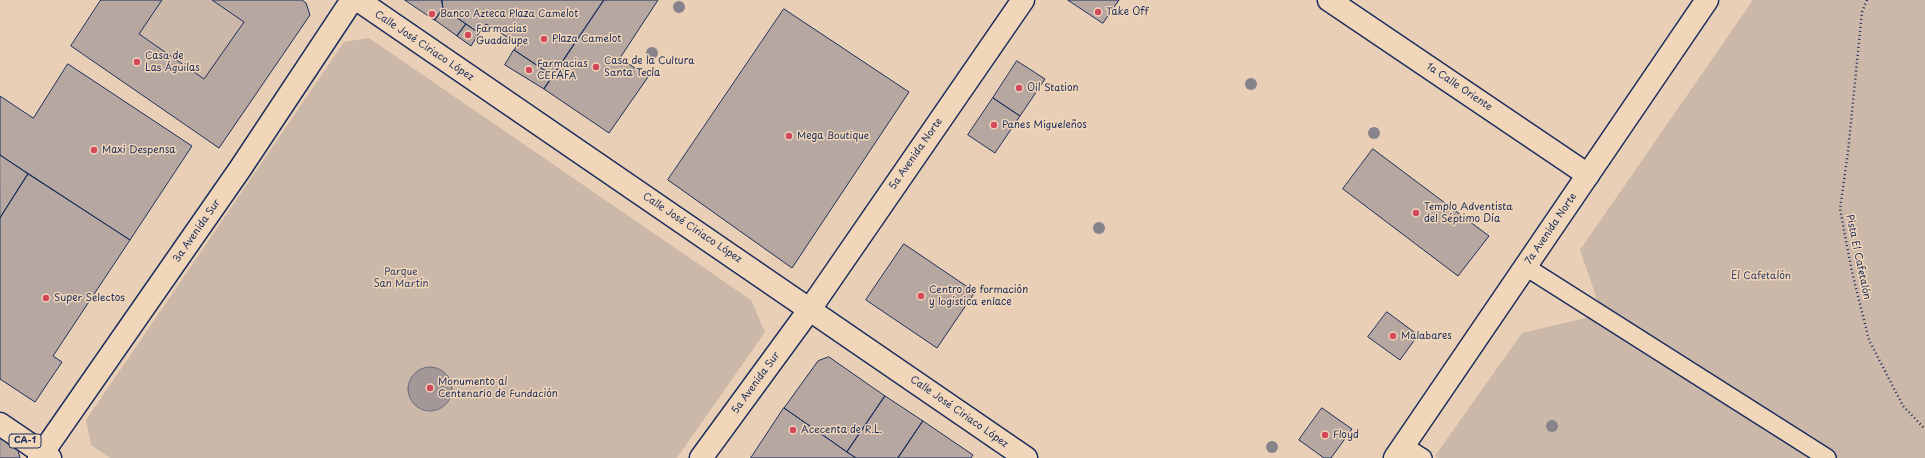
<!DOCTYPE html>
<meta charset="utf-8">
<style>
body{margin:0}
canvas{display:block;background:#e9cfb5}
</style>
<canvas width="1925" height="458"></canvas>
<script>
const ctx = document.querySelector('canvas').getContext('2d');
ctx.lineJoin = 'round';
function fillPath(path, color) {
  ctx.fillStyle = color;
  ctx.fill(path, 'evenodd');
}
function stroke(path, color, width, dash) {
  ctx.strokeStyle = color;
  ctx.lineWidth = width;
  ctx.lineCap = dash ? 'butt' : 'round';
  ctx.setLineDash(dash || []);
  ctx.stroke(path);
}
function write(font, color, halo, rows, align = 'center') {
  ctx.font = font + ' "Playpen Sans",sans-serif';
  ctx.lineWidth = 3;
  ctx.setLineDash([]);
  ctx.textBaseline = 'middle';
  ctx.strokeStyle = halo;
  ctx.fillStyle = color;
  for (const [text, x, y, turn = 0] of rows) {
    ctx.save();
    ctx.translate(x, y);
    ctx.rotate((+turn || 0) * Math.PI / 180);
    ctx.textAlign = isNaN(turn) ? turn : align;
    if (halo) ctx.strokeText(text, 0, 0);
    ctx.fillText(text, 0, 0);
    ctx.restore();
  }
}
const green = new Path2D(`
 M162,0H212L244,22L204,79L139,34Z
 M1753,0H1925V458H1439L1435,456L1522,333L1594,316L1600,308L1580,250Z
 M369,38L751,300L765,332L677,458H110L91,445L86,420L344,42Z`);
const water = new Path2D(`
 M408 389a22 22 0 1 1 44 0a22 22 0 1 1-44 0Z`);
const building = new Path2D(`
 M101,0H162L139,34L204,79L244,22L212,0H302L306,3L310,15L219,148L71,46Z
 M405,0H442L443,8L435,20Z
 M442,0H604L553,76L514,50L518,44L486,24L479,33L466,24L443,8Z
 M604,0H658L620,58L648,77L609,133L544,89Z
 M1068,0H1119L1103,23Z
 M443,8L466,24L457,36L435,20Z
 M784,9L909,92L792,268L668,180Z
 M466,24L479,33L471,46L457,36Z
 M514,50L553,76L544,89L505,65Z
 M1017,61L1045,79L1020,116L993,98Z
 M68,64L192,146L130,240L0,155V96L33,118Z
 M993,98L1020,116L995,153L968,135Z
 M1373,149L1489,236L1458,276L1343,189Z
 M0,155L28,174L0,218Z
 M28,174L130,240L53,356L62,362L35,402L0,379V218Z
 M904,244L975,292L937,348L866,300Z
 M1387,312L1418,335L1400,360L1368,337Z
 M829,357L885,396L847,452L784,408L818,361Z
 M885,396L923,421L898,458H856L847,452Z
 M784,408L847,452L856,458H751Z
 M1322,408L1352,429L1331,458H1324L1299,440Z
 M923,421L973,455L971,458H898Z
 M0,433L16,443L20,458H0Z`);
const path = new Path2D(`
 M1867,0L1862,12L1848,152L1840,209L1852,272L1869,340L1903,406L1925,429`);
const lane = new Path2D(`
 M1526,267L1827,458
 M1404,446L1423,458`);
const street = new Path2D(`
 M1329,0L1588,175
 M39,458L240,169L352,0`);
const secondary = new Path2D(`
 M358,0L1026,458
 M701,458L810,309L1023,0
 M1395,458L1707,0`);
const primary = new Path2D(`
 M0,424L50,458`);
const trees = [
 [679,7],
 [652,53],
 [1251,84],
 [1374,133],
 [1099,228],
 [1552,426],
 [1272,447]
];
const markers = [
 [1098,12,4,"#d1495b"],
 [432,14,4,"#d1495b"],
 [468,35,4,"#d1495b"],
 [544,39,4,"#d1495b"],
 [137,62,4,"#d1495b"],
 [596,67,4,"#d1495b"],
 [529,70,4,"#d1495b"],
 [1019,88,4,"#d1495b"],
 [994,125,4,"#d1495b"],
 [789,136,4,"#d1495b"],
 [94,150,4,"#d1495b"],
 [1416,213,4,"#d1495b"],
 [921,296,4,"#d1495b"],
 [46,298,4,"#d1495b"],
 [1393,336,4,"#d1495b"],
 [430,388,4,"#d1495b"],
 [793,430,4,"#d1495b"],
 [1325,435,4,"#d1495b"]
];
const shields = [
 [25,441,32]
];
const shieldNames = [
 ["CA-1",25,441]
];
const poiNames = [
 ["Take Off",1106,12],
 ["Banco Azteca Plaza Camelot",440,14],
 ["Farmacias",476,29],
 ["Guadalupe",476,41],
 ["Plaza Camelot",552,39],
 ["Casa de",145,56],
 ["Las Águilas",145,68],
 ["Casa de la Cultura",604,61],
 ["Santa Tecla",604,73],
 ["Farmacias",537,64],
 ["CEFAFA",537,76],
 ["Oil Station",1027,88],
 ["Panes Migueleños",1002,125],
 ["Mega Boutique",797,136],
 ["Maxi Despensa",102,150],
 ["Templo Adventista",1424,207],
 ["del Séptimo Día",1424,219],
 ["Centro de formación",929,290],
 ["y logística enlace",929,302],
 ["Super Selectos",54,298],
 ["Malabares",1401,336],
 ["Monumento al",438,382],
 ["Centenario de Fundación",438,394],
 ["Acecenta de R.L.",801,430],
 ["Floyd",1333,435]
];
const streetNames = [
 ["Calle José Ciriaco López",424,46,34],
 ["1a Calle Oriente",1459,87,34],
 ["5a Avenida Norte",916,154,-55],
 ["Calle José Ciriaco López",692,228,34],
 ["7a Avenida Norte",1551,229,-56],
 ["3a Avenida Sur",197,231,-55],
 ["Pista El Cafetalón",1858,257,78],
 ["5a Avenida Sur",756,383,-54],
 ["Calle José Ciriaco López",959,412,35]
];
const parkNames = [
 ["Parque",401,272],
 ["San Martín",401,284],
 ["El Cafetalón",1761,276]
];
fillPath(green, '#cbb8a9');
fillPath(water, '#a39897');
stroke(water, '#6d6e80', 1);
fillPath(building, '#b6a8a0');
stroke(building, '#1b2f5e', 1);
stroke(lane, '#1b2f5e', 20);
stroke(street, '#1b2f5e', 25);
stroke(secondary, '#1b2f5e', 25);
stroke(primary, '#1b2f5e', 25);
stroke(path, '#1b2f5e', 2.5, [1, 3]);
stroke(lane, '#f2d6b9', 17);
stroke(street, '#f2d6b9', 22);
stroke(secondary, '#f2d6b9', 22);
stroke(primary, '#f2d6b9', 22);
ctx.fillStyle = '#86838b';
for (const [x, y] of trees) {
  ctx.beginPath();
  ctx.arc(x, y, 6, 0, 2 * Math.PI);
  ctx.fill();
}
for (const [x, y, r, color] of markers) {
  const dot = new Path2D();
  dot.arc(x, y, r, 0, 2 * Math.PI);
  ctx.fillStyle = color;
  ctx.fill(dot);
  stroke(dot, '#f2d6b9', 1.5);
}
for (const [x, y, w] of shields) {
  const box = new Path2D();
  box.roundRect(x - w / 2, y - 7, w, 14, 3);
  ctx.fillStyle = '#f2d6b9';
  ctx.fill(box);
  stroke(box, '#1b2f5e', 1);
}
write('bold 9px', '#1b2f5e', null, shieldNames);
write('10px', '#1b2f5e', '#f2d6b9', poiNames, 'left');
write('10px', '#1b2f5e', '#f2d6b9', streetNames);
write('10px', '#354469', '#f2d6b9', parkNames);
</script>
